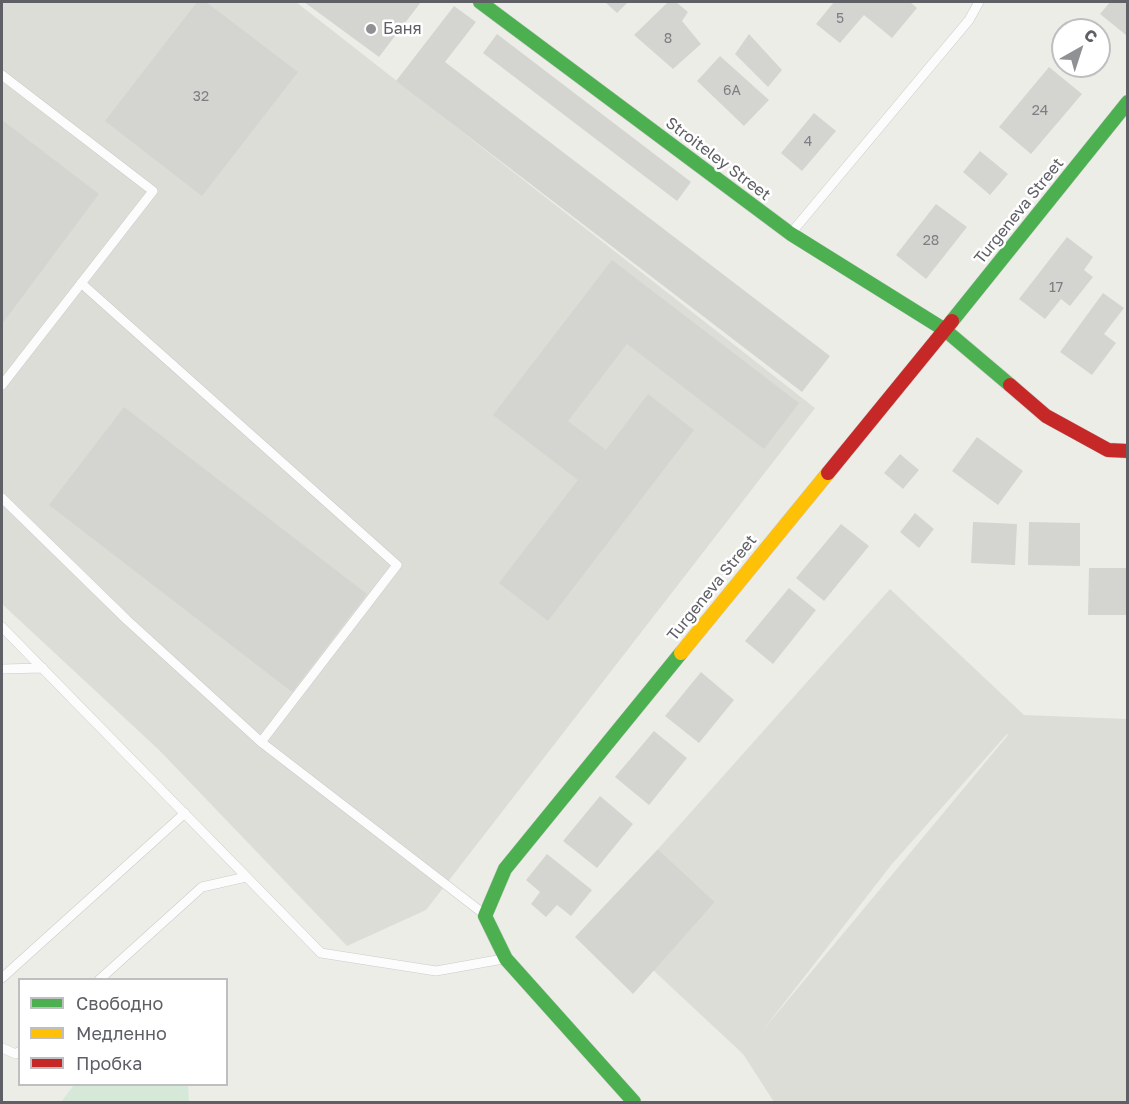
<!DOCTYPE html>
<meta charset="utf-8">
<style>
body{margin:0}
#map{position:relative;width:1129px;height:1104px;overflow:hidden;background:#edede8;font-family:"Golos Text",sans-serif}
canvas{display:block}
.frame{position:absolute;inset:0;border:3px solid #5e6066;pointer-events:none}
.legend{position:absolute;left:18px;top:978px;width:210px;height:108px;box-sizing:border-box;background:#fff;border:2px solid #bfbfc2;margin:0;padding:8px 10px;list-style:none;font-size:18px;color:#5e6066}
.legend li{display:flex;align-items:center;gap:12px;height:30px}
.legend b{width:30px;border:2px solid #bfbfc2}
.north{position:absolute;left:1051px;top:18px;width:60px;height:60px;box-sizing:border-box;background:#fff;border:2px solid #bfbfc2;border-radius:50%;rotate:39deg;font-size:16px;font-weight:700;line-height:24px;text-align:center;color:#5e6066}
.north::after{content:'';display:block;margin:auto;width:21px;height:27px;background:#909194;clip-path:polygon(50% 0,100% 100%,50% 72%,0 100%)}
</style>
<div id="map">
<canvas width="1129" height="1104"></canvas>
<div class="frame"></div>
<ul class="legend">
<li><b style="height:8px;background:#4caf50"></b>Свободно</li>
<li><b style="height:8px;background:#ffc107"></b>Медленно</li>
<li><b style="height:8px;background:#c62828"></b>Пробка</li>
</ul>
<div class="north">С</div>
</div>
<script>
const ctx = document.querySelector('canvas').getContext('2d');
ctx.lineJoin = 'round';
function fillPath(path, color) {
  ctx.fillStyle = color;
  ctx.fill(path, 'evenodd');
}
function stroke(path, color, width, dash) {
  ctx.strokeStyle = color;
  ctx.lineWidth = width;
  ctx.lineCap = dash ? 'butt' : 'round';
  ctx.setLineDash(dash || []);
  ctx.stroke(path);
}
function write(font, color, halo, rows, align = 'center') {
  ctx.font = font + ' "Golos Text",sans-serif';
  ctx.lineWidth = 5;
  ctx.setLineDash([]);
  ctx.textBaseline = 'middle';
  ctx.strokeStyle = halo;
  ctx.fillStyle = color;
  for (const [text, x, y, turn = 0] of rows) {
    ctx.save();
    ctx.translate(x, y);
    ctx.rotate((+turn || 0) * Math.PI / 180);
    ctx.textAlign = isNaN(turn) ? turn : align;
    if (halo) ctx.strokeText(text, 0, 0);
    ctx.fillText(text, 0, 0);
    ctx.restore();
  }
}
const industrial = new Path2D(`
 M2,2H296L815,408L426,910L347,946L159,750L2,604Z
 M890,589L1024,715L1127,719V1102H774L743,1054L653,970L715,902L658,849ZM1007,734L1008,735L763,1030L892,864Z`);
const green = new Path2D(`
 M74,1085H188L189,1102H61Z`);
const building = new Path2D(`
 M197,2H206L298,72L202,196L105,121Z
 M304,2H421L379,57Z
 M605,2H628L617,13Z
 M668,2H676L688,12L682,21L701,44L673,69L634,35Z
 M834,2H910L917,8L892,38L864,15L840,43L816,24Z
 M1110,2H1128L1126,35L1100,14Z
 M454,6L476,22L445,62L830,356L802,392L396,81Z
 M497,34L691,182L677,201L483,53Z
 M749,34L782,70L768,87L735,54Z
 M720,56L769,100L744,126L697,81Z
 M1049,67L1082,94L1031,154L999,127Z
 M814,113L836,131L802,171L781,153Z
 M2,120L99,194L2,324Z
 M980,151L1008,174L990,195L963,172Z
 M936,204L967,227L926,279L896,255Z
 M1067,237L1093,257L1084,270L1093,277L1070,306L1061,299L1045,319L1019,299Z
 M612,260L799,403L764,449L627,344L568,421L606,450L648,394L694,430L548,621L499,583L578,480L493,415Z
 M1103,293L1124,308L1104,334L1116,343L1092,375L1060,352Z
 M124,407L367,594L292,692L49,505Z
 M977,437L1023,471L998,505L952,471Z
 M900,454L919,470L903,489L884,473Z
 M915,513L934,529L919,548L900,532Z
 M973,522L1017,524L1015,565L971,563Z
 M1029,522L1080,523V566L1028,565Z
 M841,524L869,546L824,601L796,578Z
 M1089,568H1128V615H1088Z
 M789,588L816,610L773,664L745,641Z
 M701,672L734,700L699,743L665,716Z
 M654,731L687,758L649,805L615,777Z
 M600,796L633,824L597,868L563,841Z
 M658,849L715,902L633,994L575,937Z
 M547,854L592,890L571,916L557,905L546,917L531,904L540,892L526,880Z`);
const lane = new Path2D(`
 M2,75L153,191L2,385
 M792,232L969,20L979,2
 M81,283L397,565L261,742
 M2,498L127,620L261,742L484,914
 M2,627L321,953L436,971L503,959
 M2,669L43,668
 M2,978L185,813
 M99,980L202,887L246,877
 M2,1048L16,1054L20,1051`);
const fast = new Path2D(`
 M480,2L791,234L945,330L1010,385
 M952,321L1128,102
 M634,1102L506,959L485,916L505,869L681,653`);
const slow = new Path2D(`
 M681,653L828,473`);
const jam = new Path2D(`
 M1010,385L1046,416L1108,450L1128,451
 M828,473L952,321`);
const markers = [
 [371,29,6,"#909194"]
];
const numberNames = [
 ["5",840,19],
 ["8",668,39],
 ["6А",732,91],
 ["32",201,97],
 ["24",1040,111],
 ["4",808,142],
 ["28",931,241],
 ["17",1056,288]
];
const poiNames = [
 ["Баня",383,29]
];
const streetNames = [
 ["Stroiteley Street",718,159,37],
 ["Turgeneva Street",1019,211,-51],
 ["Turgeneva Street",712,588,-51]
];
fillPath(industrial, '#ddddd8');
fillPath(green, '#d6e9d8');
fillPath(building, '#d4d4d1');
stroke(lane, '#cacbca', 10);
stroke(fast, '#cacbca', 15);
stroke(slow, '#cacbca', 15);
stroke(jam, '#cacbca', 15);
stroke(lane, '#fcfcfc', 9);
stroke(fast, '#4caf50', 14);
stroke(slow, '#ffc107', 14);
stroke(jam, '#c62828', 14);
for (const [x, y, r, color] of markers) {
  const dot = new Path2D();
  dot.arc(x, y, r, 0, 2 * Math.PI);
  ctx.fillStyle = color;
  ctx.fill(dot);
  stroke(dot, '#fff', 2);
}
write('14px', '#7d7e82', null, numberNames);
write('16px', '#5e6066', '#fff', poiNames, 'left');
write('16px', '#5e6066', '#fff', streetNames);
</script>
